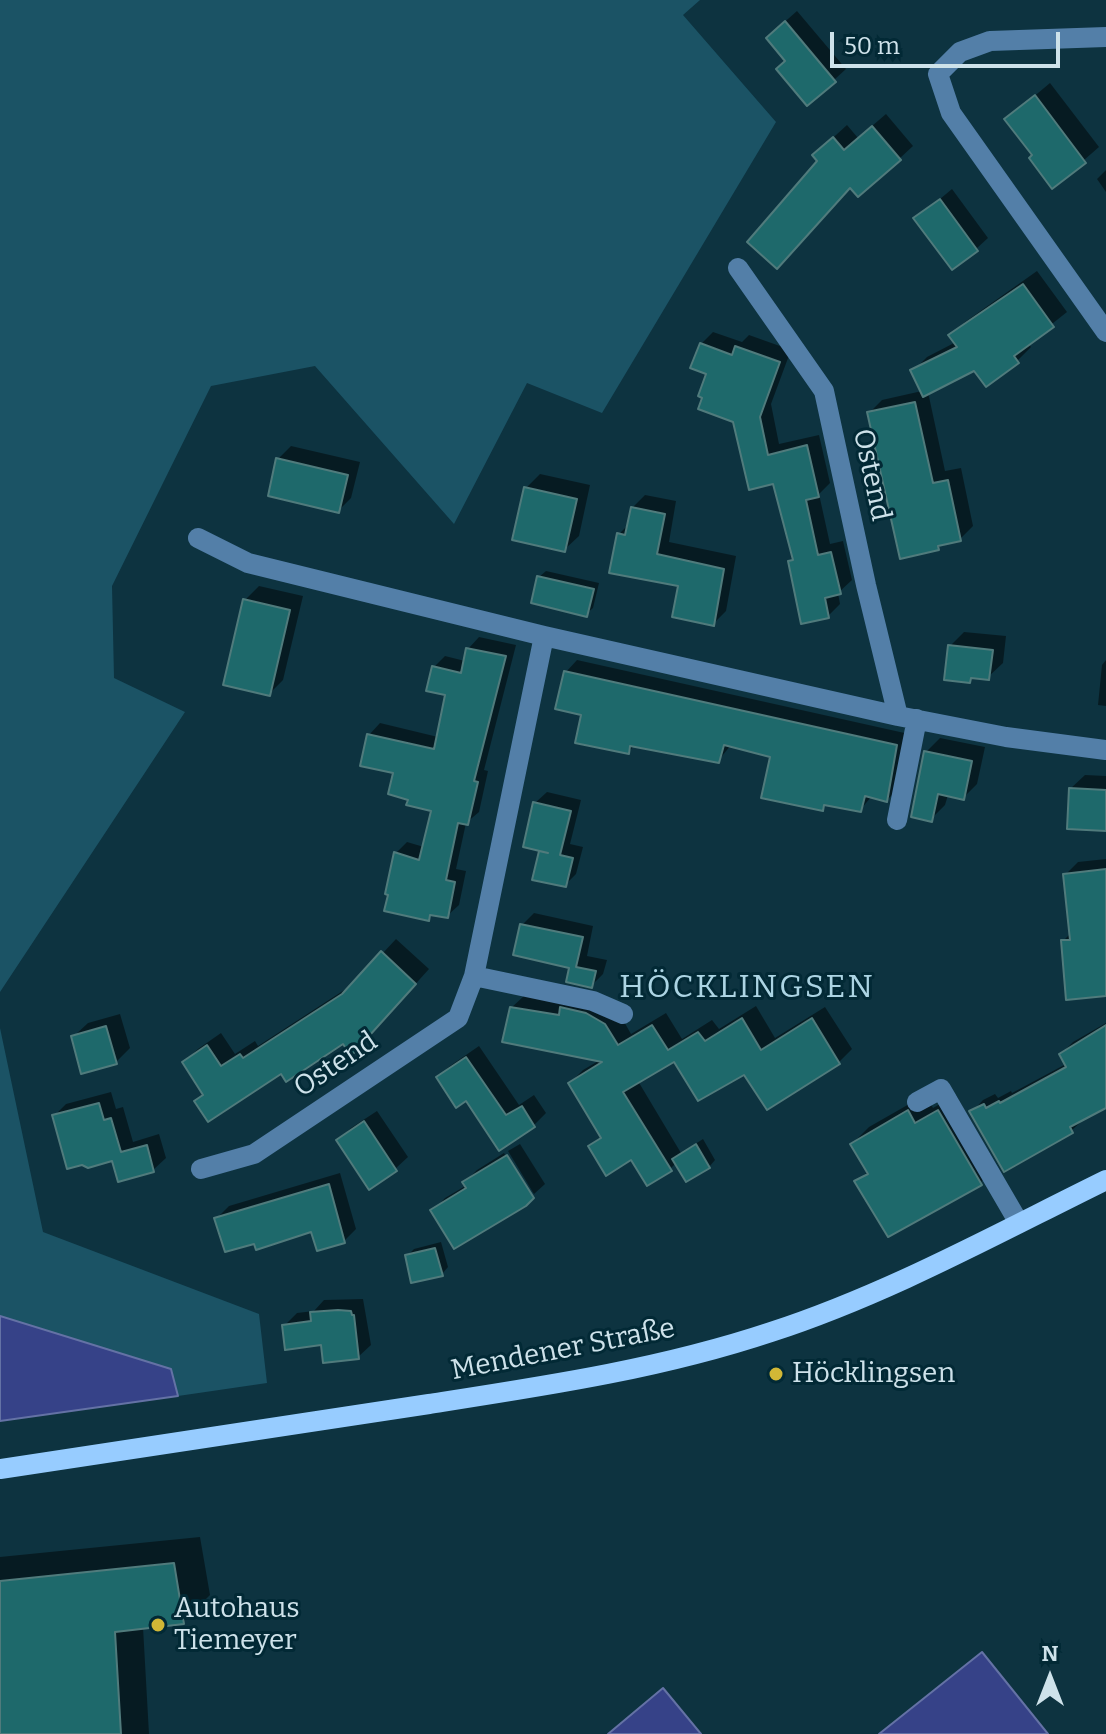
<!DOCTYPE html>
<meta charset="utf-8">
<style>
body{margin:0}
#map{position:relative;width:1106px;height:1734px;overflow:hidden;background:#0d3340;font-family:Bitter,serif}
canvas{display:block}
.north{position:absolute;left:1010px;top:1638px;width:80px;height:80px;-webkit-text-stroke:6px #022935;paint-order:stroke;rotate:0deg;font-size:22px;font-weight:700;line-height:32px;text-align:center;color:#cee2ea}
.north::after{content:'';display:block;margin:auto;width:28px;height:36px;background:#cee2ea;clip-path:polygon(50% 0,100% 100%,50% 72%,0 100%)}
.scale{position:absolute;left:830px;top:32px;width:230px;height:36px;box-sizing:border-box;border:4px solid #cee2ea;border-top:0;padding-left:10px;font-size:24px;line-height:28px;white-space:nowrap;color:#cee2ea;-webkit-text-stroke:6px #022935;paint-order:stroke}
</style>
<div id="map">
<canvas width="1106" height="1734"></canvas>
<div class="north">N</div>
<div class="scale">50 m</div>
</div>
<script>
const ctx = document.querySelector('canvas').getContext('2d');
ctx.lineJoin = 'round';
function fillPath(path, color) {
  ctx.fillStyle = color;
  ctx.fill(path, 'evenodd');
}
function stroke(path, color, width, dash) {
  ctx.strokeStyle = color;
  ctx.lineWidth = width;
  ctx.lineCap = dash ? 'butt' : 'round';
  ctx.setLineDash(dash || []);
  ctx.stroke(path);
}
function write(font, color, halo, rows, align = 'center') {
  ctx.font = font + ' Bitter,serif';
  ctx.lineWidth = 6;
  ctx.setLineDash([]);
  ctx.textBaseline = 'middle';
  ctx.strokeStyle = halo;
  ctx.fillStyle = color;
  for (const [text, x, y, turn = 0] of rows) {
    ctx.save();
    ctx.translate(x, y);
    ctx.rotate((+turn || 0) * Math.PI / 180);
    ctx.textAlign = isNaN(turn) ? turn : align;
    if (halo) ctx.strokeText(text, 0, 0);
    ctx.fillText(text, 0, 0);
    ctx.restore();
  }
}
const green = new Path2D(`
 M0,0H700L683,15L776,122L602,413L527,383L454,524L315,366L211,386L112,586L114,678L185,712L0,992Z
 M0,1028L43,1232L259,1314L267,1383L178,1396L171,1369L0,1316Z`);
const water = new Path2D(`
 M0,1316L171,1369L178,1396L0,1421Z
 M982,1652L1048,1734H879Z
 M663,1688L701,1734H608Z`);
const shadow = new Path2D(`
 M797,11L846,69L834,80L787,61L780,26Z
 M1050,83L1099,147L1053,187L1034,155L1007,119Z
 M886,114L913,146L899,159L820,161L814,155L847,125L858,138Z
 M1106,170V192L1097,179Z
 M952,189L988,238L976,249L916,219Z
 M1037,271L1067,312L1028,343L1031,347L1017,361L975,368L928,392L945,471L961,468L973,526L960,539L944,542L938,548L869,413L882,400L922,391L913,371L927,357L956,342L951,335L965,322Z
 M713,332L742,342L749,335L791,350L771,404L779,444L819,435L830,483L819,494L830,544L843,541L852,580L838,593L840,604L828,616L790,562L794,558L775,482L735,421L709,372L701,344Z
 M291,446L360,462L351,498L338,511L278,459Z
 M540,474L590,485L579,536L564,550L526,488Z
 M645,495L676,501L669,542L736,556L726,611L713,624L681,585L619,534L630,523L632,508Z
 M546,571L599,583L593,608L586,614L539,577Z
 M259,586L303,596L283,680L269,694L245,600Z
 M964,632L1006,636L1003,663L988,677L974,676L969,681L950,646Z
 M479,637L516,645L484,770L488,771L479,812L466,823L456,869L466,871L459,905L447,916L434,913L428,919L396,853L407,842L424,847L433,809L410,798L396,772L369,735L380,723L438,737L448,694L434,667L445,656L465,661L468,649Z
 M577,660L909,734L899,788L887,800L872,796L860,810L827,803L822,809L773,755L731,745L718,761L635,745L628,752L584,713L566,672Z
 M1106,660V706L1098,705L1102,665Z
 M940,738L985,747L977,784L963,798L948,795L945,805L931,819L926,752Z
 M1085,775L1106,776V829L1070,789Z
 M547,792L581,800L570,844L583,847L576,874L565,885L541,852L543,850L535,803Z
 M1106,859V994L1063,941L1071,933L1066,874L1078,862Z
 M534,913L593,926L587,956L607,960L603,974L592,985L522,925Z
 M396,939L429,969L365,1040L344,1041L282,1071L204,1094L184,1062L198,1049L221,1033L235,1054L255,1041L258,1046L355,983Z
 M525,995L618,1011L631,1034L666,1013L682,1039L712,1020L719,1029L756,1006L775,1038L825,1007L852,1049L839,1062L745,1072L674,1059L638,1081L681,1153L703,1139L715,1160L709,1167L677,1162L670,1169L591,1146L602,1136L570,1083L583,1070L600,1060L511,1008Z
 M120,1014L130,1048L116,1062L73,1037L88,1023Z
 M1106,1023V1105L1083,1120L1071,1131L972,1112L983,1100L995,1094L998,1098L1011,1091L1012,1093L1066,1064L1061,1054L1073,1042Z
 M479,1046L519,1105L534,1095L546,1113L534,1125L504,1146L467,1099L438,1077L450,1066Z
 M111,1092L116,1109L123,1107L133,1142L159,1134L166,1158L153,1170L114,1159L54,1116L66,1104Z
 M925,1095L933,1108L956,1095L997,1166L980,1183L857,1182L868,1171L852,1144L869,1127Z
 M377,1111L408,1157L395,1169L339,1140L351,1128Z
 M520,1144L545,1184L534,1194L508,1151Z
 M504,1153L532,1197L433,1211L445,1198L467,1185L465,1182L477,1170Z
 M340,1173L356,1229L344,1241L313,1230L255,1241L217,1218L229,1206Z
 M441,1242L448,1267L442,1274L407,1256L414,1249Z
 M363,1299L371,1345L358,1357L284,1326L297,1313L314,1311L324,1300Z
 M200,1537L210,1595L183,1622L143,1627L149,1734H0V1557Z`);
const building = new Path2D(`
 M785,21L836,82L807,106L776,69L785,61L766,38Z
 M1035,95L1086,163L1052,189L1029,158L1032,155L1004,119Z
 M872,126L901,160L858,197L850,188L777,269L747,242L817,161L812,155L833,137L844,150Z
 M940,199L978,251L952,270L913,218Z
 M1023,284L1054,327L1014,356L1019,363L986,387L974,371L923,397L910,370L957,347L948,335Z
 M700,343L732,355L735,346L780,362L760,417L768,455L807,445L819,497L806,500L818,555L831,552L841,594L825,598L829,618L801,624L788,561L793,560L773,484L749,490L733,422L698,409L702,398L698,396L706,374L690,368Z
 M915,402L933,483L948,480L961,541L938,546L939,550L900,559L867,412Z
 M276,458L348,475L339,513L268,496Z
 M524,487L577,499L565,552L512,540Z
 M631,507L665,514L657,554L724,569L714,626L672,617L678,586L609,573L617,533L625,535Z
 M537,576L594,589L587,617L531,603Z
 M243,599L290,610L270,696L223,685Z
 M948,645L993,650L989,680L971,678L970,683L944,680Z
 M466,648L506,656L474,781L478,782L468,825L458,823L446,880L455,882L448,918L430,915L429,921L384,911L388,895L385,894L394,852L419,860L431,811L406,805L408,800L388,794L393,773L360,766L367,734L434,749L445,695L426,691L432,666L461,673Z
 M564,671L897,745L887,802L865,796L861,812L824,805L823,811L761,798L770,757L724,745L719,763L630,746L629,754L575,743L581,715L555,709Z
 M924,751L972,761L964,800L938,794L932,822L911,817Z
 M1069,788L1106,790V831L1067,829Z
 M533,802L571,811L560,855L573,858L566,887L532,880L539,851L548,853L523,847Z
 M1106,869V996L1066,1000L1061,940H1070L1063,874Z
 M520,924L583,937L576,967L596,971L592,988L566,982L569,968L513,955Z
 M381,951L416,984L351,1056L343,1044L286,1082L281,1074L208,1122L194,1101L203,1095L182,1062L207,1045L221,1066L240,1054L243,1058L342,994Z
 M510,1007L559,1015L560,1007L586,1013L605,1024L618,1045L652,1025L668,1050L698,1032L705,1041L742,1018L761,1050L812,1018L840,1064L767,1110L744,1075L698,1101L674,1062L623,1092L672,1171L647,1186L631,1160L606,1176L588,1146L601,1138L568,1083L602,1062L502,1042Z
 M1106,1025V1108L1070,1127L1073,1133L1004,1172L969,1111L984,1104L986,1108L999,1101L1000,1103L1066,1067L1059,1054Z
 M106,1026L117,1064L81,1074L71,1036Z
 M466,1057L506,1115L522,1106L535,1127L499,1151L466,1101L456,1108L436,1077Z
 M99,1103L104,1120L111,1118L121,1152L147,1145L154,1172L118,1182L112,1161L88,1168L82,1165L67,1169L52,1115Z
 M908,1110L915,1123L938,1110L982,1185L888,1237L854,1181L868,1174L850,1144Z
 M364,1121L397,1171L369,1190L336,1140Z
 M696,1144L710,1168L686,1182L672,1159Z
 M507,1155L534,1198L526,1206L454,1249L430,1210L466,1188L462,1182Z
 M329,1184L345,1243L317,1251L311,1232L256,1250L254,1244L225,1252L214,1218Z
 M435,1248L443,1276L411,1283L405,1255Z
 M338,1310L351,1311L352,1315H354L359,1359L323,1363L321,1345L285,1350L282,1325L311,1321L310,1312Z
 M174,1563L184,1624L115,1632L121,1734H0V1581Z`);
const minor = new Path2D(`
 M1106,37L990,41L960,52L938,74L951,113L1106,332
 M738,268L824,391L866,585L898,716
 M198,538L248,563L544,636L898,716L1006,737L1106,750
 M897,820L917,719
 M474,976L593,1001L623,1014
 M917,1102L941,1089L1019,1223
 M201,1169L254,1154L458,1018L474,976L544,636`);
const major = new Path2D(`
 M0,1469C143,1448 286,1427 429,1404C545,1386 660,1369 771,1332C888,1294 996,1234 1106,1180`);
const markers = [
 [776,1374,8,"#d1b736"],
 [158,1625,8,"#d1b736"]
];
const streetNames = [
 ["Ostend",871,475,78],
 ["Ostend",336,1065,-34],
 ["Mendener Straße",563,1350,-11]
];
const poiNames = [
 ["Höcklingsen",792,1374],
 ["Autohaus",174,1609],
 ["Tiemeyer",174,1641]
];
const quarterNames = [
 ["HÖCKLINGSEN",747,988]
];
fillPath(green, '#1b5365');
fillPath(water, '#364288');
stroke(water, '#6472a5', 2);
fillPath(shadow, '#0007');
fillPath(building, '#1e696b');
stroke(building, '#507b7c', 2);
stroke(minor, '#537fa8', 20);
stroke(major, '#97ccff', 20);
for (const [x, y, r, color] of markers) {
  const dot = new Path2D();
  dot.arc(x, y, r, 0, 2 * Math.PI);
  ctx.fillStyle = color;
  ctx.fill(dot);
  stroke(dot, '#022935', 3);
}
write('28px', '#cee2ea', '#022935', streetNames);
write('28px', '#cee2ea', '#022935', poiNames, 'left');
ctx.letterSpacing = '2px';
write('32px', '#acd4e3', '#022935', quarterNames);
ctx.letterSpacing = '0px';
</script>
